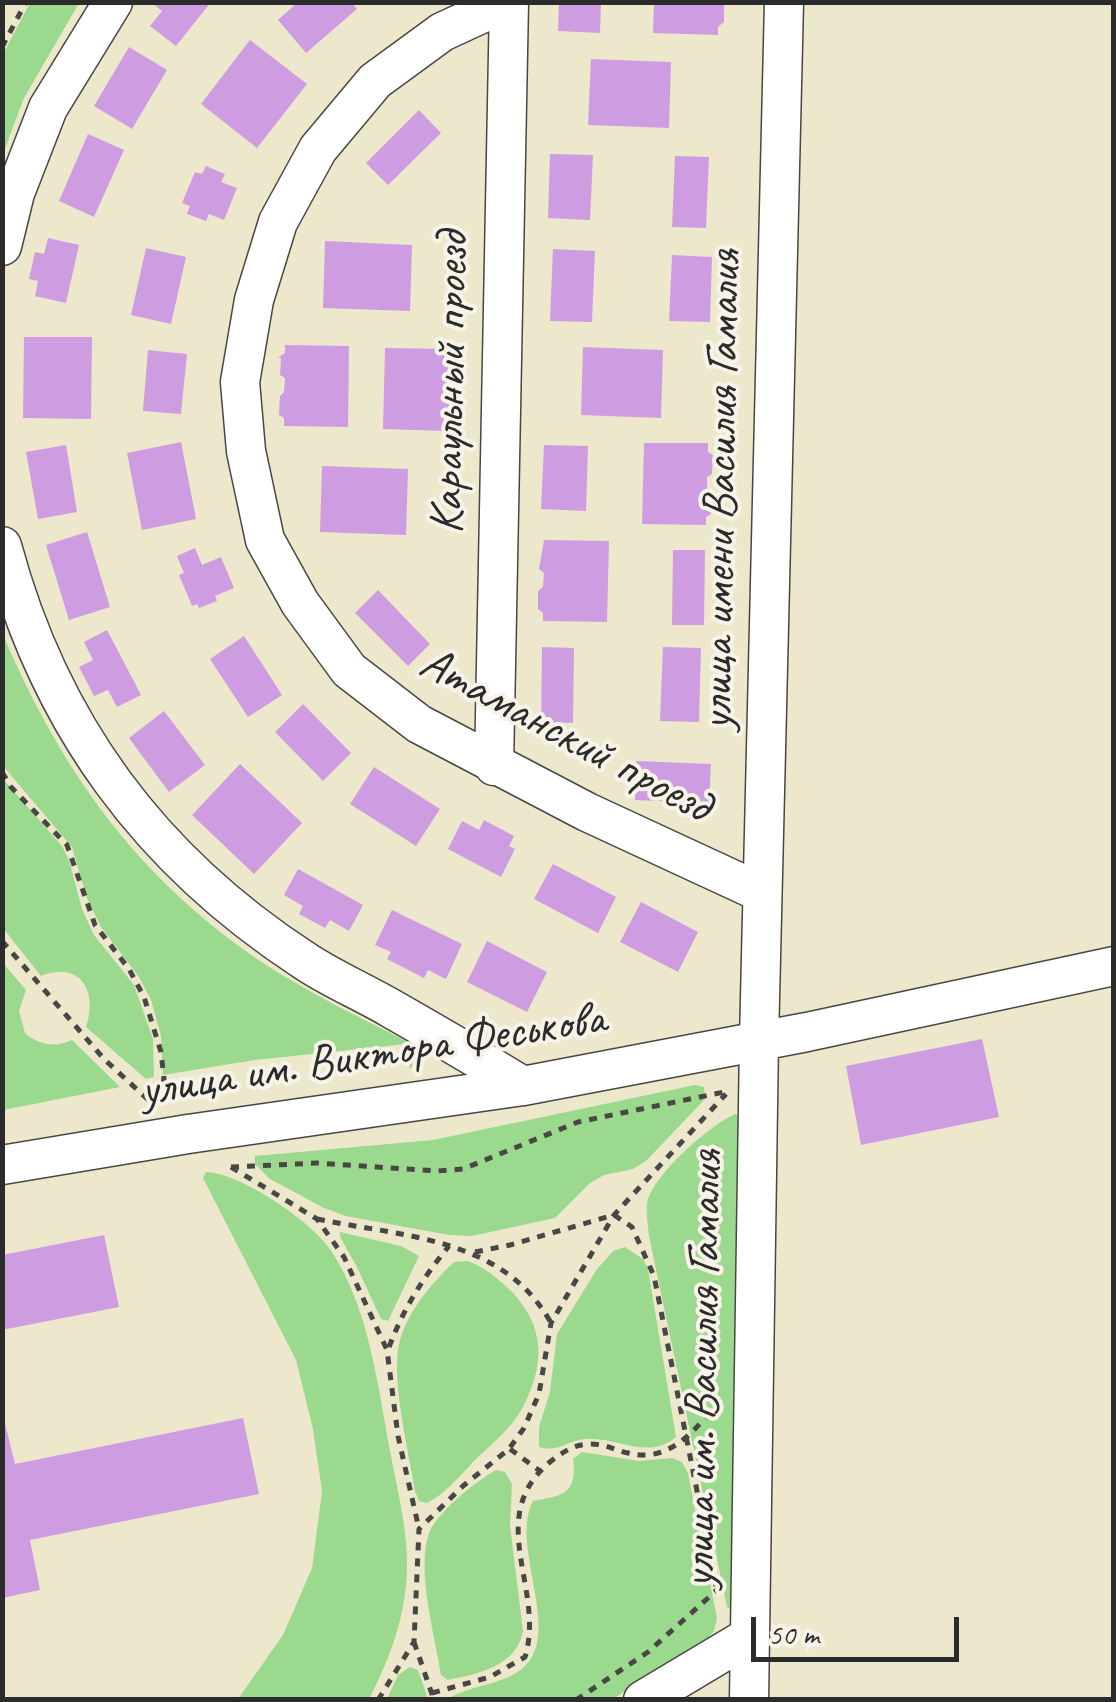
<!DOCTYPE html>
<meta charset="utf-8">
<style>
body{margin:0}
#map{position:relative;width:1116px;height:1702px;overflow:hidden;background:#ede7cb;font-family:Caveat,sans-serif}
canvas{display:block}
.frame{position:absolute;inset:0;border:5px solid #2b2b2b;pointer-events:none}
.scale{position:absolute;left:751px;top:1617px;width:208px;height:45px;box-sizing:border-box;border:5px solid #2b2b2b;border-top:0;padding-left:12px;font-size:30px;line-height:35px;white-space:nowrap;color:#2b2b2b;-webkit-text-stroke:8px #f7f3e8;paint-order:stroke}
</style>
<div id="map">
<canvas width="1116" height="1702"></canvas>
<div class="frame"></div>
<div class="scale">50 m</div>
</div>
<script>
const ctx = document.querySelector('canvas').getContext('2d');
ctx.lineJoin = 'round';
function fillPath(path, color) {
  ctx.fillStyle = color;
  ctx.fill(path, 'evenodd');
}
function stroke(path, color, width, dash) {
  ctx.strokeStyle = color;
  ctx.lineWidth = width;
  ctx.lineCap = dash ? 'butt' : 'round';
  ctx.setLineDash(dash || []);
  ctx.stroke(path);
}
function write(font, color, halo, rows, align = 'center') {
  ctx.font = font + ' Caveat,sans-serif';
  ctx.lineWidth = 8;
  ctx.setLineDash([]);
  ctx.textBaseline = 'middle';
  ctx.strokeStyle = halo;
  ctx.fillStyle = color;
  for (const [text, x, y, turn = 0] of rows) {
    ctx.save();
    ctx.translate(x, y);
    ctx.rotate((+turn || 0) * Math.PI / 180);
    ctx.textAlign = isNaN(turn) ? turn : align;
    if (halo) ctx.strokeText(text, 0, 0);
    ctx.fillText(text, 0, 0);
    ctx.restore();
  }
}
const green = new Path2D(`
 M30,3H79L24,98L3,154V54Z
 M3,635C58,762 124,860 236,944C291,985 355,1015 416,1046L419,1056L410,1069L406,1044L255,1060L163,1075L161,1036L151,1000L139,977L101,927L87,898L72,847L3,766Z
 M3,779L62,846L69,860L82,909L94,935L134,985L153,1039L154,1077L146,1079L86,1027C98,992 81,960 41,976L3,928Z
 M2,962L26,990L19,1011L25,1033C39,1045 55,1048 72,1040L120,1087L3,1110Z
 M695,1085L704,1087L705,1099L646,1161L633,1169L604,1175L590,1183L555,1218L472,1236L449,1235L346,1216L324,1208L270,1179L255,1164V1156L433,1140Z
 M735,1114L744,1118L733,1611L727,1607L649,1236C648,1226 646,1214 647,1204C652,1175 709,1126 735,1114Z
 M206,1172C241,1173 314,1223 332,1252C370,1311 378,1388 391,1456C398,1493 408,1532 407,1569C406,1615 390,1659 369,1699H238L283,1635L312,1568L322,1491L313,1429L296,1360L203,1178Z
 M340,1232L401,1246L419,1256L388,1321L381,1319L357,1267L340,1237Z
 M625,1247L643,1259L648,1269L676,1437C647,1461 617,1436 584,1439C567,1441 557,1453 539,1447V1427L550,1392L557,1334L597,1269L613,1251Z
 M468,1261C481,1266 489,1272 500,1281C542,1316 549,1356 524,1405C512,1429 491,1444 473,1462C459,1477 445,1494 427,1503L419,1501L415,1491C409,1453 391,1381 399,1345C405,1314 432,1283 454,1262Z
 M582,1452L639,1461L672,1458L682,1462L688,1473L717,1618L714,1631L705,1641L613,1699L446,1700C470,1684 503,1686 524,1667C563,1631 509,1546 533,1501C561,1496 578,1495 573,1459Z
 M496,1470L505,1472L512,1484L510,1526L523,1631C517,1666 478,1674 448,1680L441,1675C436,1638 413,1561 432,1527C446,1505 474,1483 496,1470Z
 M410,1667L418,1670L428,1699H387L398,1675Z`);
const building = new Path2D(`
 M151,2H211L176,46L150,26L162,11Z
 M298,2H351L357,9L306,53L278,20Z
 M559,2H601L600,33L558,31Z
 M654,2H720L724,5V22L718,27V35L653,33Z
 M250,40L307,84L257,148L201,104Z
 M129,47L167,70L132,129L94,106Z
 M591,59L671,62L669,128L588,125Z
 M419,110L441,133L388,185L366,163Z
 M88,134L124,150L94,217L59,201Z
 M550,154L593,155L590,220L548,218Z
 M675,156L709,157L706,228L672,227Z
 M206,166L225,174L221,182L237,188L224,220L209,214L206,221L187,214L190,206L182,203L195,172L202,174Z
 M48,238L79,245L66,303L35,296L38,281L29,279L35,252L44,254Z
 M325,241L412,245L410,311L323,308Z
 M146,248L186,257L171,324L131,315Z
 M553,249L595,251L592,322L550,321Z
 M672,255L712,257L710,322L669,321Z
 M24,337H92L91,419L23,418Z
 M285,345L349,346L348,427L284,426V418L279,415L280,396L284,392L285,378L280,375L281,358H278L285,353Z
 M583,347L663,350L661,418L581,415Z
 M385,348L449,349V357L454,361L453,380L449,383L448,397L453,401L447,431L383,429Z
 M148,350L187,354L181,414L143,411Z
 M181,442L196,519L142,530L127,453Z
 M644,443H708V452L713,455L712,474L707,477V491L712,495L711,514L706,517V525L642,524Z
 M66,445L77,512L38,519L26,452Z
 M544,445L588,446L586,511L541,509Z
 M322,466L408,469L406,535L320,532Z
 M87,532L110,607L69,620L46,545Z
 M544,540L609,541L607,622L543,621V613L538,609V591L543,587L544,573L539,569Z
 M195,548L202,565L221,557L234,588L215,596L217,601L199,608L197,604L192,606L179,575L184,573L177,556Z
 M673,550H705L704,625H672Z
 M378,590L430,644L408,666L355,613Z
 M107,630L141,695L117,707L108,690L94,696L79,667L93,660L84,642Z
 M244,636L282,695L248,717L210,659Z
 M542,647L574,648L573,723L541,722Z
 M663,647L701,648L699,722L660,721Z
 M303,704L351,753L323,781L275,732Z
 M164,711L205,765L169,792L129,738Z
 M636,761L711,764L709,803L635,800Z
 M240,764L302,823L254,874L192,815Z
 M374,767L440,809L416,846L350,804Z
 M484,820L514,836L509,846L515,849L501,877L448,849L462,821L479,830Z
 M553,864L616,897L598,933L534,899Z
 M298,869L363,905L349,931L330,920L325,928L299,914L303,906L284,895Z
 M641,902L698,932L678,972L620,942Z
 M392,910L462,944L446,979L428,970L424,978L387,959L391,952L375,945Z
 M487,941L547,972L527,1012L467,982Z
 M982,1039L999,1117L861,1145L846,1066Z
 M104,1235L119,1307L2,1330V1255Z
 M2,1411L15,1464L243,1418L259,1494L30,1540L40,1590L2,1598Z`);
const path = new Path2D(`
 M2,47L26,2
 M2,772L11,787L67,845L95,925L129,969L144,997L161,1052L164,1079L156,1105
 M2,941L104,1059L156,1107
 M231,1167L317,1163L437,1171L463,1169L578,1122L729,1091
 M231,1167L317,1219L344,1257L387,1350L398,1436L419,1529
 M317,1219C404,1237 503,1237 551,1323
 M475,1252L510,1245L614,1215L632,1227L654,1276L716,1586
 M389,1347C404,1308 422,1279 449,1246
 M510,1449L540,1471
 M414,1642L434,1700
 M432,1693L490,1677L525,1657C546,1589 483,1518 550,1462C563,1452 574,1444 591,1444C605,1444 615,1450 628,1453C672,1464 697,1427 721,1399
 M378,1700L414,1642L419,1529L463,1486L509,1449L524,1428L539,1394L551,1323L614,1215L726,1094
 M576,1700L648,1652L718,1589`);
const minor = new Path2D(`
 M507,2L442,32L375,81L318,149L278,222L254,300L240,382L246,451L265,540L300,603L349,670L419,724L587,812L762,893
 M2,246L15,193L48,108L113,2
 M2,546C50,725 150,860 305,961C332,979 363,992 392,1009C436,1034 480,1060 523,1086
 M494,766L509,2
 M2,1165L188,1134L523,1086L807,1032L1114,966
 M643,1700L750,1636
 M749,1700L759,1040L784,2`);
const streetNames = [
 ["Караульный проезд",451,383,-89],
 ["улица имени Василия Гамалия",722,490,-89],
 ["Атаманский проезд",565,736,28],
 ["улица им. Виктора Феськова",373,1056,-9],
 ["улица им. Василия Гамалия",704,1369,-89]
];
fillPath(green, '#9bd98e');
fillPath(building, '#ce9de1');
stroke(minor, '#484743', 41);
stroke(path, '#484743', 5, [8, 8]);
stroke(minor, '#fff', 38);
write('48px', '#2b2b2b', '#f7f3e8', streetNames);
</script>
